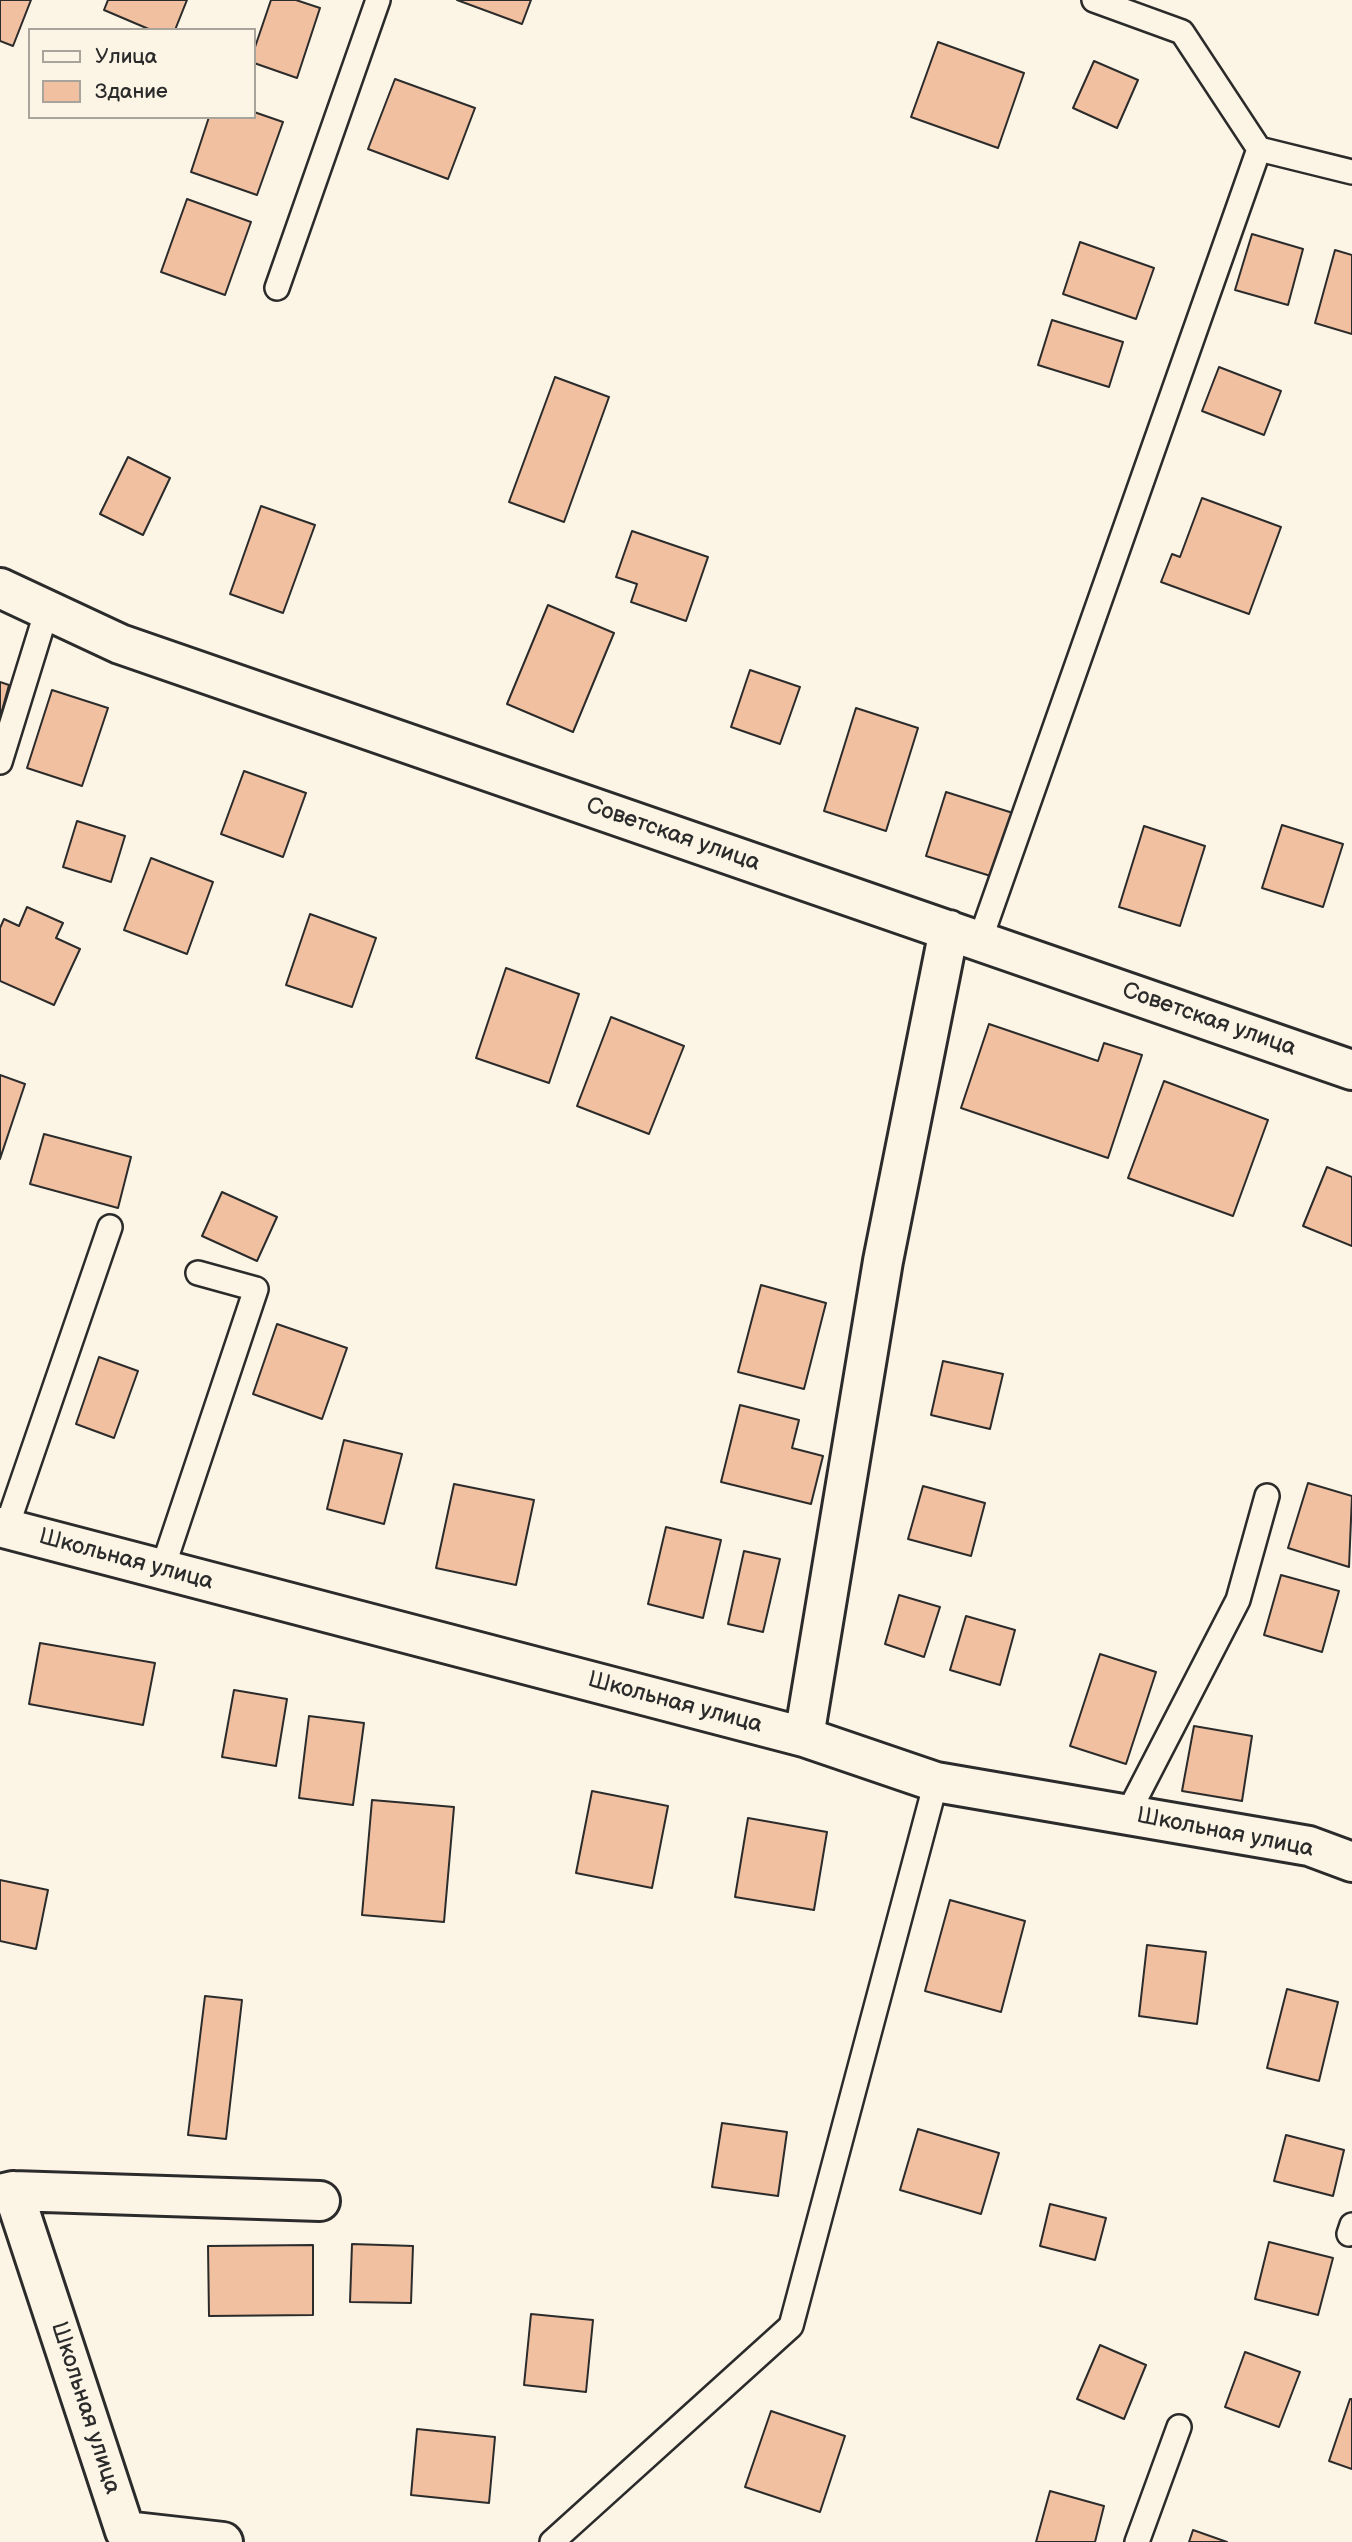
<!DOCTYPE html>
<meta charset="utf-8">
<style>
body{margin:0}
#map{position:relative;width:1352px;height:2542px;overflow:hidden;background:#fcf5e5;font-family:"Balsamiq Sans",sans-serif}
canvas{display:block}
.legend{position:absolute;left:28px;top:28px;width:228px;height:91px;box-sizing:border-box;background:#fcf5e5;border:2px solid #a8a49b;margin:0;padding:9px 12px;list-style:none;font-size:21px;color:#2b2b2b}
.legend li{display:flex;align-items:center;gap:14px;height:35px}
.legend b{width:35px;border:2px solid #a8a49b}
</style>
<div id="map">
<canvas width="1352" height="2542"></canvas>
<ul class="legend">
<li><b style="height:9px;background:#fcf5e5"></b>Улица</li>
<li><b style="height:19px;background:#f0c0a0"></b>Здание</li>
</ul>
</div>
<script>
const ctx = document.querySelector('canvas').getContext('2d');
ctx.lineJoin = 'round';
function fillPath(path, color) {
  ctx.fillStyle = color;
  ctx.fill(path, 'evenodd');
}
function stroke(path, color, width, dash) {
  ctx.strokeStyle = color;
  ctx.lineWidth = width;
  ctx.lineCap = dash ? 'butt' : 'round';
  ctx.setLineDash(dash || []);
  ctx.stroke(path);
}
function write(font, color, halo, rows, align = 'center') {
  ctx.font = font + ' "Balsamiq Sans",sans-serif';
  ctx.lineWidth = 6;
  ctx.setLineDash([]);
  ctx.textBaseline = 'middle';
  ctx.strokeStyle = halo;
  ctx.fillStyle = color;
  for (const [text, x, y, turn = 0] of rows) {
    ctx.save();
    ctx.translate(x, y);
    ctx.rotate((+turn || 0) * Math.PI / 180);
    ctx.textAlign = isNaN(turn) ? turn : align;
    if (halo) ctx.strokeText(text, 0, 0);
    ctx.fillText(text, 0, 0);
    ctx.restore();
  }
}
const building = new Path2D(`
 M0,0H31L13,46L0,41Z
 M108,0H187L175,30H151L104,10Z
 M271,0H296L320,8L297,78L254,63V50Z
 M457,0H531L522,24Z
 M938,42L1024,73L998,148L911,117Z
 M1094,61L1138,80L1117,128L1073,108Z
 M395,79L475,108L448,179L368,149Z
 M254,112L283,122L257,195L191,172L209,117H254Z
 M187,199L251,222L225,295L161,272Z
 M1252,234L1303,249L1288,305L1235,290Z
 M1080,242L1154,268L1136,319L1063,294Z
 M1335,250L1352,255V334L1315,323Z
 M1052,320L1123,342L1109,387L1038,365Z
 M1219,367L1281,391L1264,435L1202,411Z
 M555,377L609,397L564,522L509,502Z
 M128,457L170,478L143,535L100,514Z
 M1202,498L1281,527L1249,614L1161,582L1172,554L1180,557Z
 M261,506L315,525L283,613L230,594Z
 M632,531L708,557L686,621L631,602L637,584L616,577Z
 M548,605L614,633L573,732L507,704Z
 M750,670L800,687L780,744L731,727Z
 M0,682L9,685L0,718Z
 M52,690L108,708L82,786L27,768Z
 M856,708L918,728L886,831L824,811Z
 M244,771L306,793L283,857L221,834Z
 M946,792L1013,813L994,877L926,856Z
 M77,821L125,836L111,882L63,867Z
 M1282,825L1343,844L1323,907L1262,888Z
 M1144,826L1205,846L1180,926L1119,907Z
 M151,858L213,882L187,954L124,930Z
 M27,907L63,923L56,938L80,949L54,1005L0,981V928L4,919L19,926Z
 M310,914L376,938L352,1007L286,985Z
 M506,968L579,994L549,1083L476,1058Z
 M611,1017L684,1046L649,1134L577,1106Z
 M989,1024L1098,1061L1104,1043L1142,1055L1108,1158L961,1108Z
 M0,1075L25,1084L0,1159Z
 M1164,1081L1268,1120L1233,1216L1128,1178Z
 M44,1134L131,1157L118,1208L30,1184Z
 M1327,1167L1352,1177V1246L1303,1226Z
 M222,1192L277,1217L257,1261L202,1236Z
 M761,1285L826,1303L804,1389L738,1372Z
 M277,1324L347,1348L322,1419L253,1394Z
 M99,1357L138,1371L114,1438L76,1424Z
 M943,1361L1003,1374L990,1429L931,1415Z
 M740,1405L799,1420L792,1448L823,1456L811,1504L721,1482Z
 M344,1440L402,1454L384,1524L327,1509Z
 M1308,1483L1352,1496L1349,1567L1288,1548Z
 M454,1484L534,1500L516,1585L436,1568Z
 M923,1486L985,1503L971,1556L908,1539Z
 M666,1527L721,1540L703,1618L648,1604Z
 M744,1551L780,1559L763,1632L728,1624Z
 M1281,1575L1339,1591L1322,1652L1264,1635Z
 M899,1595L940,1607L924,1657L885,1644Z
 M966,1616L1015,1630L1000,1685L950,1670Z
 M40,1643L155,1663L143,1725L29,1704Z
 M1100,1654L1156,1672L1126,1764L1070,1746Z
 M234,1690L287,1699L276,1766L222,1757Z
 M309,1716L364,1723L353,1805L299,1798Z
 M1194,1726L1252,1736L1242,1801L1182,1791Z
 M592,1791L668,1806L652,1888L576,1873Z
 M372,1800L454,1807L444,1922L362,1915Z
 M748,1818L827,1832L814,1910L735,1897Z
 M0,1880L48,1890L36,1949L0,1941Z
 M950,1900L1025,1921L1001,2012L925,1991Z
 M1147,1945L1206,1952L1197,2024L1139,2016Z
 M1287,1989L1338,2002L1319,2081L1267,2068Z
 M205,1996L242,2000L226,2139L188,2135Z
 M722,2123L787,2132L778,2196L712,2187Z
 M918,2129L999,2153L981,2214L900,2190Z
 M1286,2135L1344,2150L1333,2196L1274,2181Z
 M1050,2204L1106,2218L1095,2260L1040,2246Z
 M1269,2242L1333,2258L1318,2315L1255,2299Z
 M352,2244L413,2246L411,2303L350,2302Z
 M313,2245V2315L209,2316L208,2246Z
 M531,2314L593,2320L586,2392L524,2385Z
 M1100,2345L1146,2365L1124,2419L1077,2399Z
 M1245,2352L1300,2372L1279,2427L1225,2407Z
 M1350,2399H1352V2469L1329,2461Z
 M771,2411L845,2436L820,2512L745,2487Z
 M417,2429L495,2437L489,2503L411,2495Z
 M1050,2491L1104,2506L1095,2542H1036Z
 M1193,2530L1227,2542H1189Z`);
const service = new Path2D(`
 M1094,0L1182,32L1259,149L1352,172
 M277,288L378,0
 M0,762L47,610
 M980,940L1259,149
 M6,1529L110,1227
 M162,1570L256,1289L198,1273
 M1127,1815L1238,1600L1267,1496
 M1349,2234L1352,2225
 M552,2542L791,2326L936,1782
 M1137,2542L1179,2427`);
const minor = new Path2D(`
 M0,588L120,644L1352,1070
 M0,1527L804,1737L936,1782L1309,1846L1352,1862
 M804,1737L883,1261L949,930
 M13,2191L125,2531L223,2542
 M0,2194L13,2191L320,2201`);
const streetNames = [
 ["Советская улица",673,835,19],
 ["Советская улица",1209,1020,19],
 ["Школьная улица",126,1560,15],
 ["Школьная улица",675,1703,15],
 ["Школьная улица",1225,1833,11],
 ["Школьная улица",85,2408,72]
];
fillPath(building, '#f0c0a0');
stroke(building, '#2b2b2b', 2);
stroke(service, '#2b2b2b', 28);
stroke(minor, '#2b2b2b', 44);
stroke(service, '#fcf5e5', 23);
stroke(minor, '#fcf5e5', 38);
write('23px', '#2b2b2b', '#fcf5e5', streetNames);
</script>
